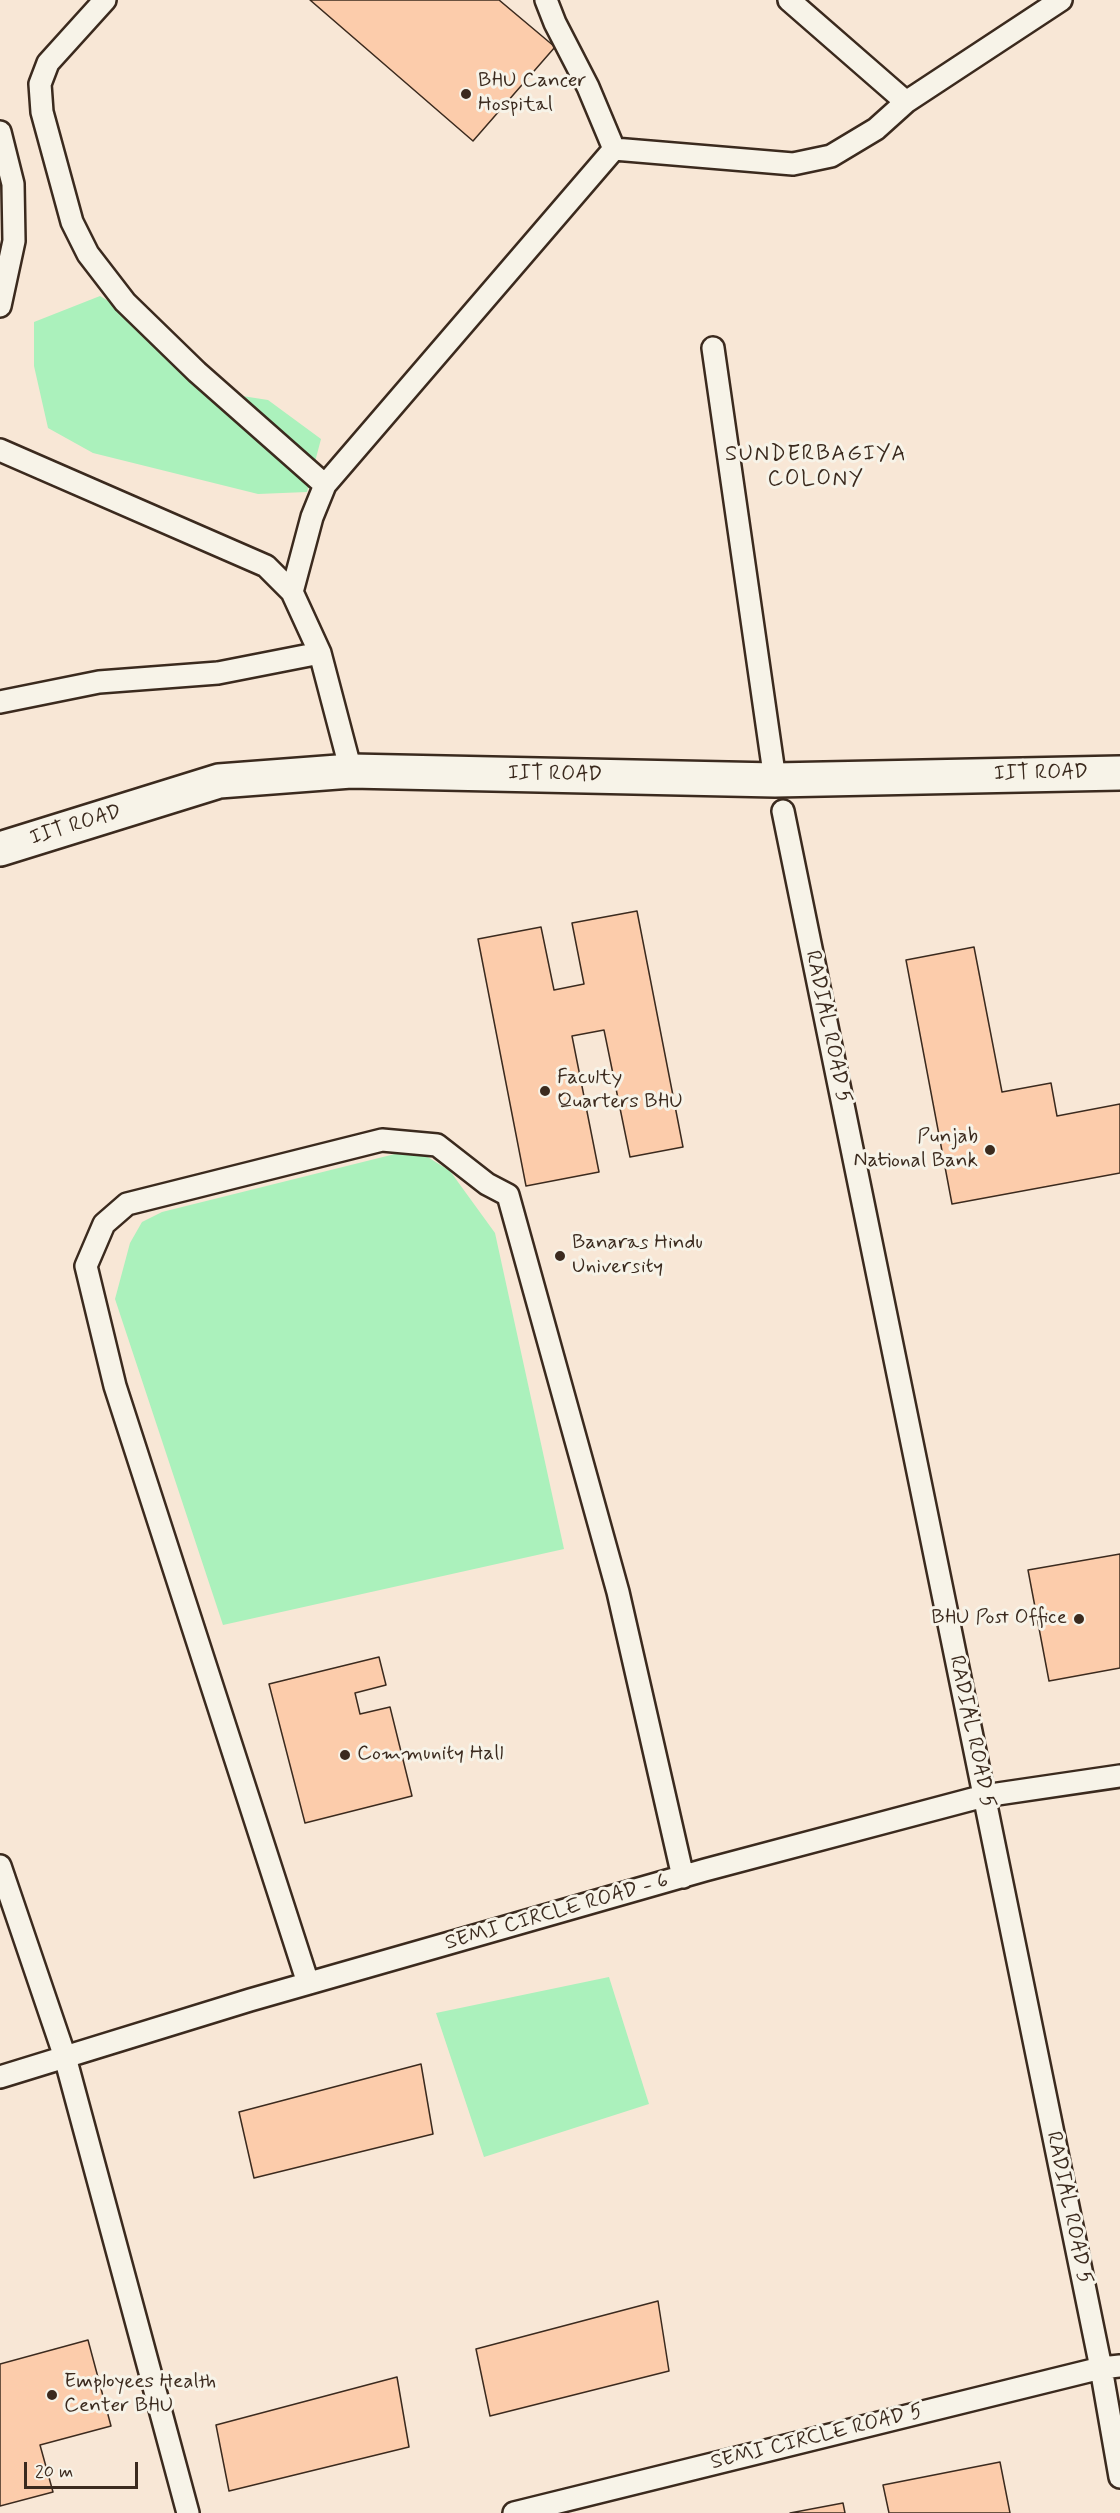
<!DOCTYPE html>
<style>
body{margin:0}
#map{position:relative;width:1120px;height:2513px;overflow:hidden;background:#f7f3e8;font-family:Mynerve,sans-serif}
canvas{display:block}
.scale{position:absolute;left:24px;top:2462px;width:114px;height:27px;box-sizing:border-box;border:3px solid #3b2a1e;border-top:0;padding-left:8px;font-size:18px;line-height:21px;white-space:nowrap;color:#3b2a1e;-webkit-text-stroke:4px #f7f3e8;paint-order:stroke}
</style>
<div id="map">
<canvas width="1120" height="2513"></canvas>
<div class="scale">20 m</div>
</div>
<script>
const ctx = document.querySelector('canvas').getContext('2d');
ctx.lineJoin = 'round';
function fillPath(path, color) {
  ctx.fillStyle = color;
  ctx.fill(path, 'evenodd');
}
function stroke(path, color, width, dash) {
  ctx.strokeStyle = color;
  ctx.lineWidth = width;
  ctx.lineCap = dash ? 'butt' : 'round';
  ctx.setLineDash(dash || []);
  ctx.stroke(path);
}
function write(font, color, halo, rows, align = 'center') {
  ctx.font = font + ' Mynerve,sans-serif';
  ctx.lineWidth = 6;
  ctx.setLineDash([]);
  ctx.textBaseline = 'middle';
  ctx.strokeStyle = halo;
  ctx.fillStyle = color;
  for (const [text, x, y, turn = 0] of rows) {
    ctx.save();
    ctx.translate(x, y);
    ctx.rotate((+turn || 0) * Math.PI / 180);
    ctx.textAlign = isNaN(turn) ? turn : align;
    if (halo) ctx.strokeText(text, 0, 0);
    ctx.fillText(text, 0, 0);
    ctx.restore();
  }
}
const built = new Path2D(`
 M0,0H1120V2513H0Z`);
const green = new Path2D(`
 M100,296L147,324L170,361L210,391L268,400L321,439L307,492L258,494L93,453L48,428L34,366V322Z
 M415,1149L450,1171L495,1233L564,1549L223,1625L115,1299L130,1243L142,1222L162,1212Z
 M609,1977L649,2104L484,2157L436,2013Z`);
const building = new Path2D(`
 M310,0H499L555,47L473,141Z
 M637,911L683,1147L630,1157L604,1030L572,1036L599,1172L526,1186L478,939L541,927L554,990L584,984L572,923Z
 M974,947L1002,1092L1051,1083L1057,1116L1120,1104V1173L952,1204L906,960Z
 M1120,1554V1668L1049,1681L1028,1570Z
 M379,1657L386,1685L355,1693L360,1714L390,1707L412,1796L305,1823L269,1684Z
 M421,2064L433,2134L254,2178L239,2112Z
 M658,2301L669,2371L490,2416L476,2349Z
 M88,2340L111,2426L40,2445L53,2492L0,2506V2364Z
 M397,2377L409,2447L229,2491L216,2425Z
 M1000,2462L1010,2513H889L883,2485Z
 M843,2503L845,2513H790Z`);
const service = new Path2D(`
 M105,0L48,63L40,84L42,112L72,222L88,254L125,302L197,372L325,485
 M546,0L555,23L588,87L614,149L793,164L831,156L876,129L906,102L1061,0
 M789,0L906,102
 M0,132L13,184L14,241L0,306
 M713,348L775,780
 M0,450L266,566L292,592L320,653L351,771
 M292,592L312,517L325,485L614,149
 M0,702L99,682L218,673L320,653
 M783,811L1101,2368L1120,2477
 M0,1866L65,2057L188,2513
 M308,1983L115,1386L86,1266L104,1224L127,1204L382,1140L437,1145L487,1184L508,1195L618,1592L683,1877
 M0,2077L250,2000L705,1870L984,1796L1120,1776
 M514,2513L1101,2368L1120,2366`);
const tertiary = new Path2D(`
 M0,849L219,781L351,771L775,780L1120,773`);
const markers = [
 [466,94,6,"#3b2a1e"],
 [545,1091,6,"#3b2a1e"],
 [990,1150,6,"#3b2a1e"],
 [560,1256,6,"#3b2a1e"],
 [1079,1619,6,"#3b2a1e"],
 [345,1755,6,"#3b2a1e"],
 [52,2395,6,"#3b2a1e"]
];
const poiNames = [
 ["BHU Cancer",478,82],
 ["Hospital",478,106],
 ["Faculty",557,1079],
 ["Quarters BHU",557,1103],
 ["Punjab",978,1138,"right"],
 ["National Bank",978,1162,"right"],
 ["Banaras Hindu",572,1244],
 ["University",572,1268],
 ["BHU Post Office",1067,1619,"right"],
 ["Community Hall",357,1755],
 ["Employees Health",64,2383],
 ["Center BHU",64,2407]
];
const streetNames = [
 ["IIT ROAD",1041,774,-1],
 ["IIT ROAD",555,775,1],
 ["IIT ROAD",76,826,-17],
 ["RADIAL ROAD 5",827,1027,78],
 ["RADIAL ROAD 5",971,1732,78],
 ["SEMI CIRCLE ROAD - 6",557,1913,-16],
 ["RADIAL ROAD 5",1068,2208,78],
 ["SEMI CIRCLE ROAD 5",817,2438,-14]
];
const neighbourhoodNames = [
 ["SUNDERBAGIYA",816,455],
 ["COLONY",816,480]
];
fillPath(built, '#f8e7d6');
fillPath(green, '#abf1bc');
fillPath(building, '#fcccab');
stroke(building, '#3b2a1e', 1.5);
stroke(service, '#3b2a1e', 26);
stroke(tertiary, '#3b2a1e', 38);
stroke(service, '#f7f3e8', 21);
stroke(tertiary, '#f7f3e8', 33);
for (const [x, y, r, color] of markers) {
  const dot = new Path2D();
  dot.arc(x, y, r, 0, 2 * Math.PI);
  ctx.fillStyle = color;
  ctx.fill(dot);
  stroke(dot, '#f7f3e8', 2);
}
write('21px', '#3b2a1e', '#f7f3e8', poiNames, 'left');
write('21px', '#3b2a1e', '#f7f3e8', streetNames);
ctx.letterSpacing = '1.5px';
write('22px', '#3b2a1e', '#f7f3e8', neighbourhoodNames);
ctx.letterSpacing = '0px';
</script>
